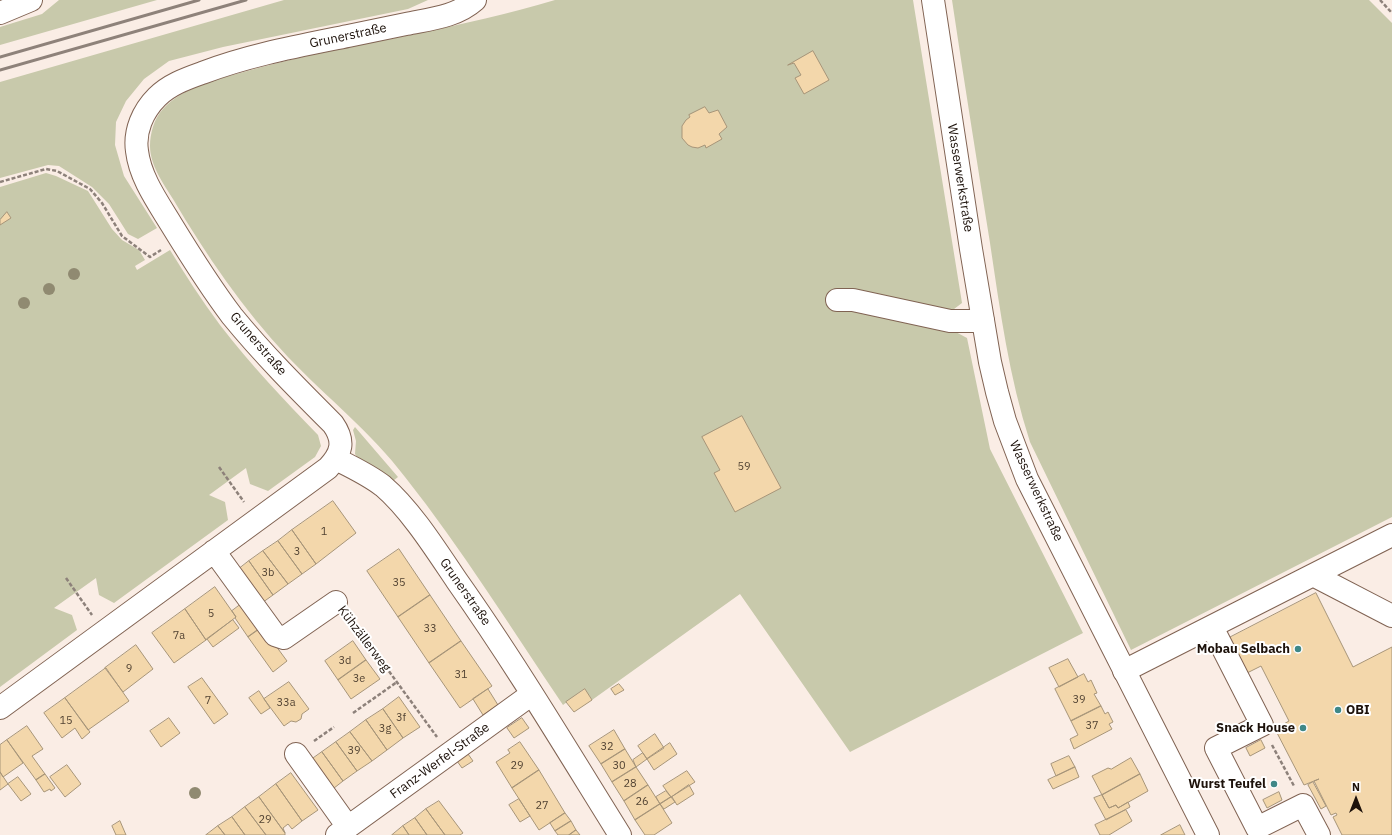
<!DOCTYPE html>
<meta charset="utf-8">
<style>
body{margin:0}
#map{position:relative;width:1392px;height:835px;overflow:hidden;background:#faede5;font-family:"IBM Plex Sans",sans-serif}
canvas{display:block}
.north{position:absolute;left:1336px;top:779px;width:40px;height:40px;-webkit-text-stroke:3px #fff;paint-order:stroke;rotate:0deg;font-size:11px;font-weight:700;line-height:16px;text-align:center;color:#1d120b}
.north::after{content:'';display:block;margin:auto;width:14px;height:18px;background:#1d120b;clip-path:polygon(50% 0,100% 100%,50% 72%,0 100%)}
</style>
<div id="map">
<canvas width="1392" height="835"></canvas>
<div class="north">N</div>
</div>
<script>
const ctx = document.querySelector('canvas').getContext('2d');
ctx.lineJoin = 'round';
function fillPath(path, color) {
  ctx.fillStyle = color;
  ctx.fill(path, 'evenodd');
}
function stroke(path, color, width, dash) {
  ctx.strokeStyle = color;
  ctx.lineWidth = width;
  ctx.lineCap = dash ? 'butt' : 'round';
  ctx.setLineDash(dash || []);
  ctx.stroke(path);
}
function write(font, color, halo, rows, align = 'center') {
  ctx.font = font + ' "IBM Plex Sans",sans-serif';
  ctx.lineWidth = 4;
  ctx.setLineDash([]);
  ctx.textBaseline = 'middle';
  ctx.strokeStyle = halo;
  ctx.fillStyle = color;
  for (const [text, x, y, turn = 0] of rows) {
    ctx.save();
    ctx.translate(x, y);
    ctx.rotate((+turn || 0) * Math.PI / 180);
    ctx.textAlign = isNaN(turn) ? turn : align;
    if (halo) ctx.strokeText(text, 0, 0);
    ctx.fillText(text, 0, 0);
    ctx.restore();
  }
}
const green = new Path2D(`
 M59,0H157L0,45V27L42,14Z
 M284,0H428L408,9L223,47L169,61L144,79L126,101L116,122L115,145L124,176L157,228L138,239L128,234L109,204L92,187L59,166L48,165L0,178V82Z
 M555,0H913L962,303L950,312L952,330L967,338L990,449L1083,633L850,752L740,594L592,700L584,689L563,705C511,628 462,549 405,477C371,432 327,398 288,357C243,309 206,255 173,199C163,183 150,165 150,146C150,134 154,118 163,109C182,88 214,80 240,73C298,56 357,46 415,34C462,24 509,14 555,0Z
 M952,0H1369L1392,23V517L1131,650L1030,442C1009,377 1000,310 990,243C977,162 964,81 952,0Z
 M46,173L56,176L88,191L112,229L122,240L139,250L145,260L135,266L137,270L170,250C186,276 202,301 220,325C250,364 284,400 318,435L321,446L315,457L268,491L250,484L246,468L209,495L225,502L228,520L114,603L99,595L96,578L54,608L72,615L77,630L0,687V187Z
 M355,427L398,477L393,481L376,469L359,460L355,454L356,441L353,430Z`);
const building = new Path2D(`
 M813,51L829,80L804,94L795,78L801,75L794,63L788,65Z
 M705,107L709,113L718,110L727,127L719,134L722,139L706,148L705,145L698,148L692,147L688,145L682,138V126L686,120L690,117L689,115Z
 M7,212L11,218L0,225V220Z
 M742,416L781,488L735,512L714,473L720,470L702,437Z
 M333,501L356,533L316,564L292,530Z
 M292,530L316,564L302,574L278,541Z
 M278,541L302,574L288,584L263,551Z
 M399,549L430,595L398,617L367,571Z
 M263,551L288,584L273,595L249,561Z
 M249,561L273,595L259,605L235,572Z
 M215,587L236,617L206,640L185,609Z
 M1316,593L1353,667L1392,647V835H1342L1333,817L1337,815L1336,813L1331,815L1314,781L1319,779L1304,785L1275,729L1289,721L1261,666L1245,674L1227,639Z
 M430,595L461,641L429,663L398,617Z
 M244,602L262,627L248,637L235,618L236,617L232,611Z
 M185,609L206,640L174,663L152,633Z
 M233,620L239,628L213,647L207,639Z
 M262,627L287,661L273,672L248,637Z
 M353,641L366,660L338,680L325,661Z
 M461,641L492,686L460,708L429,663Z
 M136,645L153,669L123,692L105,668Z
 M1068,659L1078,677L1059,687L1049,668Z
 M366,660L380,679L351,699L338,680Z
 M106,668L129,701L88,730L65,698Z
 M1084,674L1088,682L1091,680L1097,693L1094,694L1101,706L1071,721L1055,689Z
 M202,678L228,714L214,724L188,687Z
 M289,682L309,709L302,714L301,719L296,722L291,721L284,726L264,699Z
 M619,684L624,690L615,695L611,689Z
 M488,689L498,705L483,715L473,699Z
 M585,689L592,700L574,712L566,702Z
 M259,691L270,708L261,714L249,698Z
 M399,697L420,727L403,738L383,709Z
 M65,698L90,732L82,739L75,728L62,738L44,713Z
 M1101,706L1105,714L1108,712L1113,722L1109,724L1112,729L1074,749L1070,739L1078,735L1071,721Z
 M383,709L403,738L387,750L366,720Z
 M169,718L180,733L161,747L150,731Z
 M522,718L529,728L514,738L507,728Z
 M366,720L387,750L372,761L350,732Z
 M27,726L43,749L32,756L45,774L36,780L7,740Z
 M614,730L625,749L601,764L589,746Z
 M350,732L372,761L357,771L336,742Z
 M655,734L664,748L647,759L638,746Z
 M7,740L23,763L3,777L0,772V745Z
 M1261,740L1265,748L1250,756L1246,748Z
 M336,742L357,771L343,781L322,752Z
 M520,742L539,770L512,788L496,762L510,753L508,750Z
 M670,743L677,754L654,770L647,759Z
 M625,749L636,767L612,782L601,764Z
 M322,752L343,781L329,792L308,762Z
 M643,753L647,759L636,767L633,760Z
 M468,754L473,761L462,768L457,761Z
 M1069,756L1075,767L1056,776L1051,764Z
 M1131,758L1140,774L1102,795L1092,776L1108,768L1111,769Z
 M67,765L81,784L65,797L50,777Z
 M636,767L648,785L624,801L612,782Z
 M1075,767L1079,777L1053,789L1048,780Z
 M539,770L565,813L539,830L512,788Z
 M687,771L695,782L671,797L663,786Z
 M0,772L8,784L0,790Z
 M291,773L318,810L302,821L276,784Z
 M45,774L55,788L51,791L50,789L44,792L36,780Z
 M1140,774L1148,791L1118,808L1116,805L1109,808L1102,795Z
 M18,777L31,794L21,801L8,784Z
 M1313,782L1326,806L1321,809L1308,785Z
 M276,784L302,821L292,829L288,824L283,828L285,833L259,797Z
 M648,785L660,804L635,820L624,801Z
 M689,785L694,794L677,805L672,797Z
 M666,791L671,797L660,804L656,797Z
 M1279,792L1282,800L1267,808L1263,800Z
 M1102,795L1109,808L1116,805L1118,808L1128,802L1130,807L1106,820L1094,798Z
 M259,797L285,833V835H266L245,807Z
 M671,797L675,802L664,809L660,804Z
 M519,799L530,816L520,822L509,805Z
 M439,801L463,833L460,835H445L426,809Z
 M660,804L672,823L654,835H645L635,820Z
 M245,807L266,835H245L232,817Z
 M426,809L445,835H427L415,818Z
 M1126,810L1132,821L1109,835H1100L1095,825Z
 M565,813L571,821L555,831L550,823Z
 M232,817L245,835H225L218,826Z
 M415,818L427,835H409L403,826Z
 M120,821L126,835H116L112,826Z
 M571,821L576,830L569,835H558L555,831Z
 M1180,825L1185,835H1161Z
 M218,826L225,835H206Z
 M403,826L409,835H392Z
 M576,830L580,835H569Z`);
const path = new Path2D(`
 M1380,0L1392,13
 M0,182L46,169L57,171L90,189L102,203L122,236L150,257L161,250
 M219,467L244,502
 M66,578L92,615
 M350,618L437,737
 M353,713L397,682
 M314,741L334,727
 M1272,745L1294,786`);
const minor = new Path2D(`
 M0,13L31,0
 M837,300H853L950,321H983
 M336,459C352,467 369,475 383,486C411,510 436,550 457,581C515,663 567,750 620,835
 M1392,535L1313,575L1392,616
 M214,551L275,635L284,638L336,602
 M1212,627L1262,725L1216,748L1257,828L1303,805L1319,835
 M1124,671L1313,575
 M0,708L328,468C342,453 345,441 333,424C298,389 263,354 232,316C210,287 190,255 171,224C157,201 140,177 137,151C134,131 143,111 157,97C169,85 185,79 202,73C249,55 299,46 348,36C368,32 387,28 406,24C430,19 456,17 475,0
 M296,754L348,827
 M337,835L532,694`);
const major = new Path2D(`
 M933,0L971,249L990,362L997,392L1005,421L1027,479L1208,835`);
const rail = new Path2D(`
 M0,57L199,0
 M0,70L246,0`);
const trees = [
 [74,274],
 [49,289],
 [24,303],
 [195,793]
];
const markers = [
 [1298,649,4,"#3f8888"],
 [1338,710,4,"#3f8888"],
 [1303,728,4,"#3f8888"],
 [1274,784,4,"#3f8888"]
];
const numberNames = [
 ["59",744,467],
 ["1",324,532],
 ["3",297,552],
 ["3b",268,573],
 ["35",399,583],
 ["5",211,614],
 ["33",430,629],
 ["7a",179,636],
 ["3d",345,661],
 ["9",129,669],
 ["31",461,675],
 ["3e",359,679],
 ["39",1079,700],
 ["7",208,701],
 ["33a",286,703],
 ["3f",401,718],
 ["15",66,721],
 ["37",1092,726],
 ["3g",385,729],
 ["32",607,747],
 ["39",354,751],
 ["29",517,766],
 ["30",619,766],
 ["28",630,784],
 ["26",642,802],
 ["27",542,806],
 ["29",265,820]
];
const streetNames = [
 ["Grunerstraße",348,36,-12],
 ["Wasserwerkstraße",960,178,81],
 ["Grunerstraße",258,344,49],
 ["Wasserwerkstraße",1036,491,65],
 ["Grunerstraße",465,592,55],
 ["Kühzällerweg",364,639,53],
 ["Franz-Werfel-Straße",440,761,-36]
];
const poiNames = [
 ["Mobau Selbach",1290,649],
 ["OBI",1346,710,"left"],
 ["Snack House",1295,728],
 ["Wurst Teufel",1266,784]
];
fillPath(green, '#c8c9ab');
fillPath(building, '#f3d7ab');
stroke(building, '#a79579', 1);
stroke(minor, '#806353', 24);
stroke(major, '#806353', 24);
stroke(path, '#8d817a', 2.5, [4, 2]);
stroke(minor, '#fff', 22);
stroke(major, '#fff', 22);
stroke(rail, '#8e827a', 3);
ctx.fillStyle = '#908a71';
for (const [x, y] of trees) {
  ctx.beginPath();
  ctx.arc(x, y, 6, 0, 2 * Math.PI);
  ctx.fill();
}
for (const [x, y, r, color] of markers) {
  const dot = new Path2D();
  dot.arc(x, y, r, 0, 2 * Math.PI);
  ctx.fillStyle = color;
  ctx.fill(dot);
  stroke(dot, '#fff', 1.5);
}
write('11px', '#524333', null, numberNames);
write('13px', '#1d120b', '#fff', streetNames);
write('bold 13px', '#1d120b', '#fff', poiNames, 'right');
</script>
